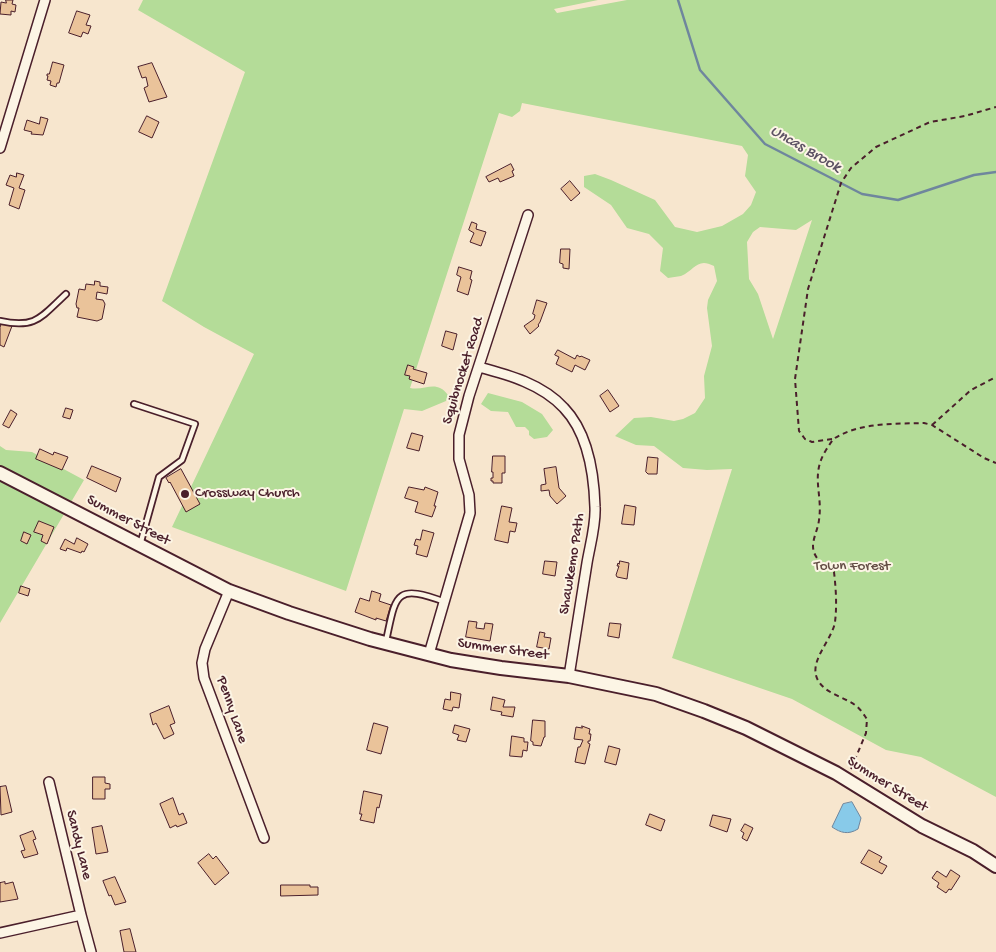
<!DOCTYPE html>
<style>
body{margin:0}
canvas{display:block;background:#f7e6ce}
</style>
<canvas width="996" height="952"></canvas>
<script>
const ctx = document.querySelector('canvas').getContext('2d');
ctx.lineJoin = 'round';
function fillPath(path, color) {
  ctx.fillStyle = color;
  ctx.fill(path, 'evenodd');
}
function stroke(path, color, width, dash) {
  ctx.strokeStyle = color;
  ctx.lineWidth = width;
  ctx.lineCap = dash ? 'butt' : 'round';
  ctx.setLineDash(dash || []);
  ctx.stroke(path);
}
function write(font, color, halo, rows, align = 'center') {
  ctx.font = font + ' "Gochi Hand",sans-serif';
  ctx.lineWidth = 4;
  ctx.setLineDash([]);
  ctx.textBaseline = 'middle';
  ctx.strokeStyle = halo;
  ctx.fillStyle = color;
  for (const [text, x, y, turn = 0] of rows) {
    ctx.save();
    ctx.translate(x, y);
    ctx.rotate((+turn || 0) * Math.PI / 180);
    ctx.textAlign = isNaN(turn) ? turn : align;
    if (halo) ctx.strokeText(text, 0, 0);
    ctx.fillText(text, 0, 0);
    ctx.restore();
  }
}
const green = new Path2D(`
 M143,0H598L554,9L557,13L627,0H996V797L921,757L886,750L792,699L672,658L732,469L707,470L683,468L654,446L636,445L615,436L634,418L651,417L674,421L683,419L695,413L705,398L704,376L712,346L707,308L708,300L717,281L714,266C697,257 695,270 681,276C677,277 672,277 668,278L660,271L663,248L649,234L627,228L611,205L584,187V176L595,174L611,180L655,200L675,227L697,232L722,226L743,214L751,205L756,192L745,176L748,155L742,146L522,103L520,111L512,117L499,113L410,388C426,391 436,379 448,395L446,401L422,411L404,409L346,591L172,527L254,354L204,327L162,301L245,72L138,10ZM812,220L773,339L758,294L749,279L747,242L753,232L760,227L796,230Z
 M488,393L522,402L542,414L553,430L547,437L534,439L529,435V431L525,427H516L508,412L491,411L481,404Z
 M0,446L6,450L32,452L84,480L0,623Z`);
const water = new Path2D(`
 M852,802L861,818L858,829C848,835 841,833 832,827L843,804Z`);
const stream = new Path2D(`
 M678,0L700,70L765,144L862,194L898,200L974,175L996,172`);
const building = new Path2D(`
 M6,0H13L12,4L16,5L15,12L11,11V15L0,14L1,2L6,3Z
 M77,11L90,15L86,25L91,26L88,34L83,32L81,37L69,33Z
 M53,62L64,65L59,83H57L56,87L50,85L51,81L47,80L48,76H47V74H49Z
 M152,63L167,97L149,102L144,88L148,86L146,77L142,78L138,67Z
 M147,116L159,122L152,138L139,132Z
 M41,117L48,119L43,135L31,134L32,132L24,130L27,120L39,124Z
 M511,164L514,170L512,171L514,176L500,182L498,178L489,182L486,177Z
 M17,173L24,175L19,188L25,190L19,209L9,205L14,188L6,185L10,175L16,177Z
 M570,181L580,193L571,201L561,189Z
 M472,222L477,224L476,229L486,232L481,246L470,242L474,233L469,230Z
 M561,249H570L569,269L563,268V264L560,263Z
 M459,267L472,271L470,279L472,280L468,295L457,291L461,277L457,275Z
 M95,281L100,282V286L108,287L107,294L97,292L96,299L103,300L105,304L102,319L97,321L77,317L79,308H77L76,304L79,289L85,290L86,284L94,285Z
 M537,300L547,303L540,322L538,325L539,326L530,334L524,326L534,319L535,315L533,314Z
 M2,322L12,326L4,347L0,345V328Z
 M446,331L457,334L453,350L442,346Z
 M558,350L575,359L577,355L580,357L581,356L590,360L585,370L575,365L572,372L556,364L559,357L555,355Z
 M408,365L414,367L413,369L427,373L424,384L409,379L410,376L405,375Z
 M608,390L619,406L610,412L600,396Z
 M66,408L73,410L70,419L63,417Z
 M11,410L17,414L9,428L3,425Z
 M412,433L423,436L419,451L407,448Z
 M40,449L53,455L54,452L68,457L62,470L36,459Z
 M493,456H505V473H502V483H493V481H491V478H493V472H492Z
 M648,457L658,458L657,474H648L646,472Z
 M92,466L121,478L116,492L87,478Z
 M556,467L559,488L566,496L557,504L550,496L549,490L541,491V485L546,484L544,469Z
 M181,469L200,504L186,512L170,482L169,483L166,478Z
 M409,487L424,490L425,487L438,492L434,506H436L432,517L415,512L418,502L405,498Z
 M625,505L636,507L634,525L622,524Z
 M502,506L512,508L509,522L517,523L515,532L510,531L508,543L495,540Z
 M39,521L54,527L47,544L41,541L43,535L34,532Z
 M423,530L434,533L427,557L416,554L418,546L414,545L416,539L420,540Z
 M24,532L31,535L27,544L21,541Z
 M77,538L88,544L84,552L82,551L81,553L67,548L66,551L60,549L65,539L74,544Z
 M545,561L557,562L555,576L543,574Z
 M620,561L629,563L627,579L617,577L616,575L619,566H617L618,563L619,564Z
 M21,586L30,589L28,596L19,593Z
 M372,591L381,594L379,601L391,605L386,621L376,618V620L355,612L360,598L369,601Z
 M469,621L477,622L476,628L484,629L485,623L493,624L490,641L466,637Z
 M610,623L621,624L619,638L608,636Z
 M540,632L545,633L544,637L551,638L549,649L537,647Z
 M451,692L461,694L459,708L453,707L452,711L443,709L445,699L450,700Z
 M493,697L505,700L503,707H515L513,717L501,715L502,712L491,710Z
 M169,706L175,723L170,725L174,734L164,739L156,723L153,725L150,714Z
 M533,720L545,721V737H544L541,746L533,745V742L531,741Z
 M374,723L388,727L381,754L367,750Z
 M455,725L470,729L466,742L457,740L459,735L453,733Z
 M582,726L590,729L589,734H591L590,741H588V743L590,744L585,764L575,762L578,747H580L583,740L574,739L576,727L582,728Z
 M512,736L524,738V742H528L527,751L523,750L522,757L510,756Z
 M609,746L620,749L616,765L605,762Z
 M93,777H105V783L110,784V789H105V799H93Z
 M6,786L12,812L1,815L0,787Z
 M364,791L382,795L379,808L377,807L374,823L360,820L362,814H360Z
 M173,798L179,815L183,813L187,823L177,827L176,825L170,828L160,804Z
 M650,814L665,820L661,831L646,825Z
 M713,815L731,819L727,832L710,826Z
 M745,824L753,828L747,841L742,838L744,833L741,831Z
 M102,826L108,852L96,854L92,828Z
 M33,831L36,839L33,840L38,854L24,858L21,851L25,850L20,836Z
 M869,850L882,857L879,862L887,866L882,874L861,863Z
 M209,854L213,859L216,856L229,873L215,885L198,863Z
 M951,870L960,876L951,890L949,889L946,893L937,887L939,883L932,878L937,871L946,877Z
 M115,877L126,902L115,905L111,895L109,896L103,881Z
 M5,882V884L13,882L18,899L0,902V883Z
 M281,885H310V887H318V895L281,896Z
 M130,929L136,952H124L120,931Z`);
const path = new Path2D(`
 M932,425L971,390L996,377
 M832,439L812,442L805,439L799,431L795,379L808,289L841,183L851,168L876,147L930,122L965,116L996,107
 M851,769L866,733L867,719C864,715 860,708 855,705C844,697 827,694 819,682C806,663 832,641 835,622C837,606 836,589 834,572C825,566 813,559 813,546C813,538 818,529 819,520C823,493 810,476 826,450C829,446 831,441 835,438C861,422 895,424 924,423L932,425L984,458L996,463`);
const service = new Path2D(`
 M0,321C36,329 41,317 66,294
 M134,404L195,424L182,460L159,477L140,545
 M386,641C396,595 394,583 445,602`);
const minor = new Path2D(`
 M0,148L45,0
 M479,367C509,375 542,384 564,408C588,433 594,473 595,507C596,525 590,545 587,563C581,601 575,638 569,676
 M229,591L205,649L202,663L204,678L264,838
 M429,654L470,513L469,495L459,459V435L469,396L528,215
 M49,782L81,915
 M0,933L81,915L91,952`);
const secondary = new Path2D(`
 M0,473L229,591L289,613L370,639L451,660L501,668L569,676L656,694L704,711L746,728L836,773L922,826L973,851L996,866`);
const markers = [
 [185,494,5,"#4a1f2b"]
];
const streetNames = [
 ["Squibnocket Road",464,371,-73],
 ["Summer Street",128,521,28],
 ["Shawkemo Path",573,564,-81],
 ["Summer Street",503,650,8],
 ["Penny Lane",231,710,71],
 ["Summer Street",887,785,32],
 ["Sandy Lane",78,845,76]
];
const poiNames = [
 ["Crossway Church",195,494]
];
const parkNames = [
 ["Town Forest",852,567]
];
const waterNames = [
 ["Uncas Brook",805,150,30]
];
fillPath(green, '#b4dc98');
fillPath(water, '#88cae9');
stroke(water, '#6f869d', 1);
stroke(stream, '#6f869d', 2.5);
fillPath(building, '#eac39a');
stroke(building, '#4a1f2b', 1);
stroke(service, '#4a1f2b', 8);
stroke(minor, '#4a1f2b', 12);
stroke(secondary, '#4a1f2b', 16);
stroke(path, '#4a1f2b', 2, [5, 4]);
stroke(service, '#fcf5e5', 4.5);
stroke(minor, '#fcf5e5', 9);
stroke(secondary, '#fcf5e5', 12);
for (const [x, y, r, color] of markers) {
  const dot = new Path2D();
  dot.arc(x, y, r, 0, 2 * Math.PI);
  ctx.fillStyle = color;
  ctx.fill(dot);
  stroke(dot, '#fcf5e5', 2);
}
write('15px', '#4a1f2b', '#fcf5e5', streetNames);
write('15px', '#4a1f2b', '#fcf5e5', poiNames, 'left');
write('15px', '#644e46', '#fcf5e5', parkNames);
write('italic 16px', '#5d5264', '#fcf5e5', waterNames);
</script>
